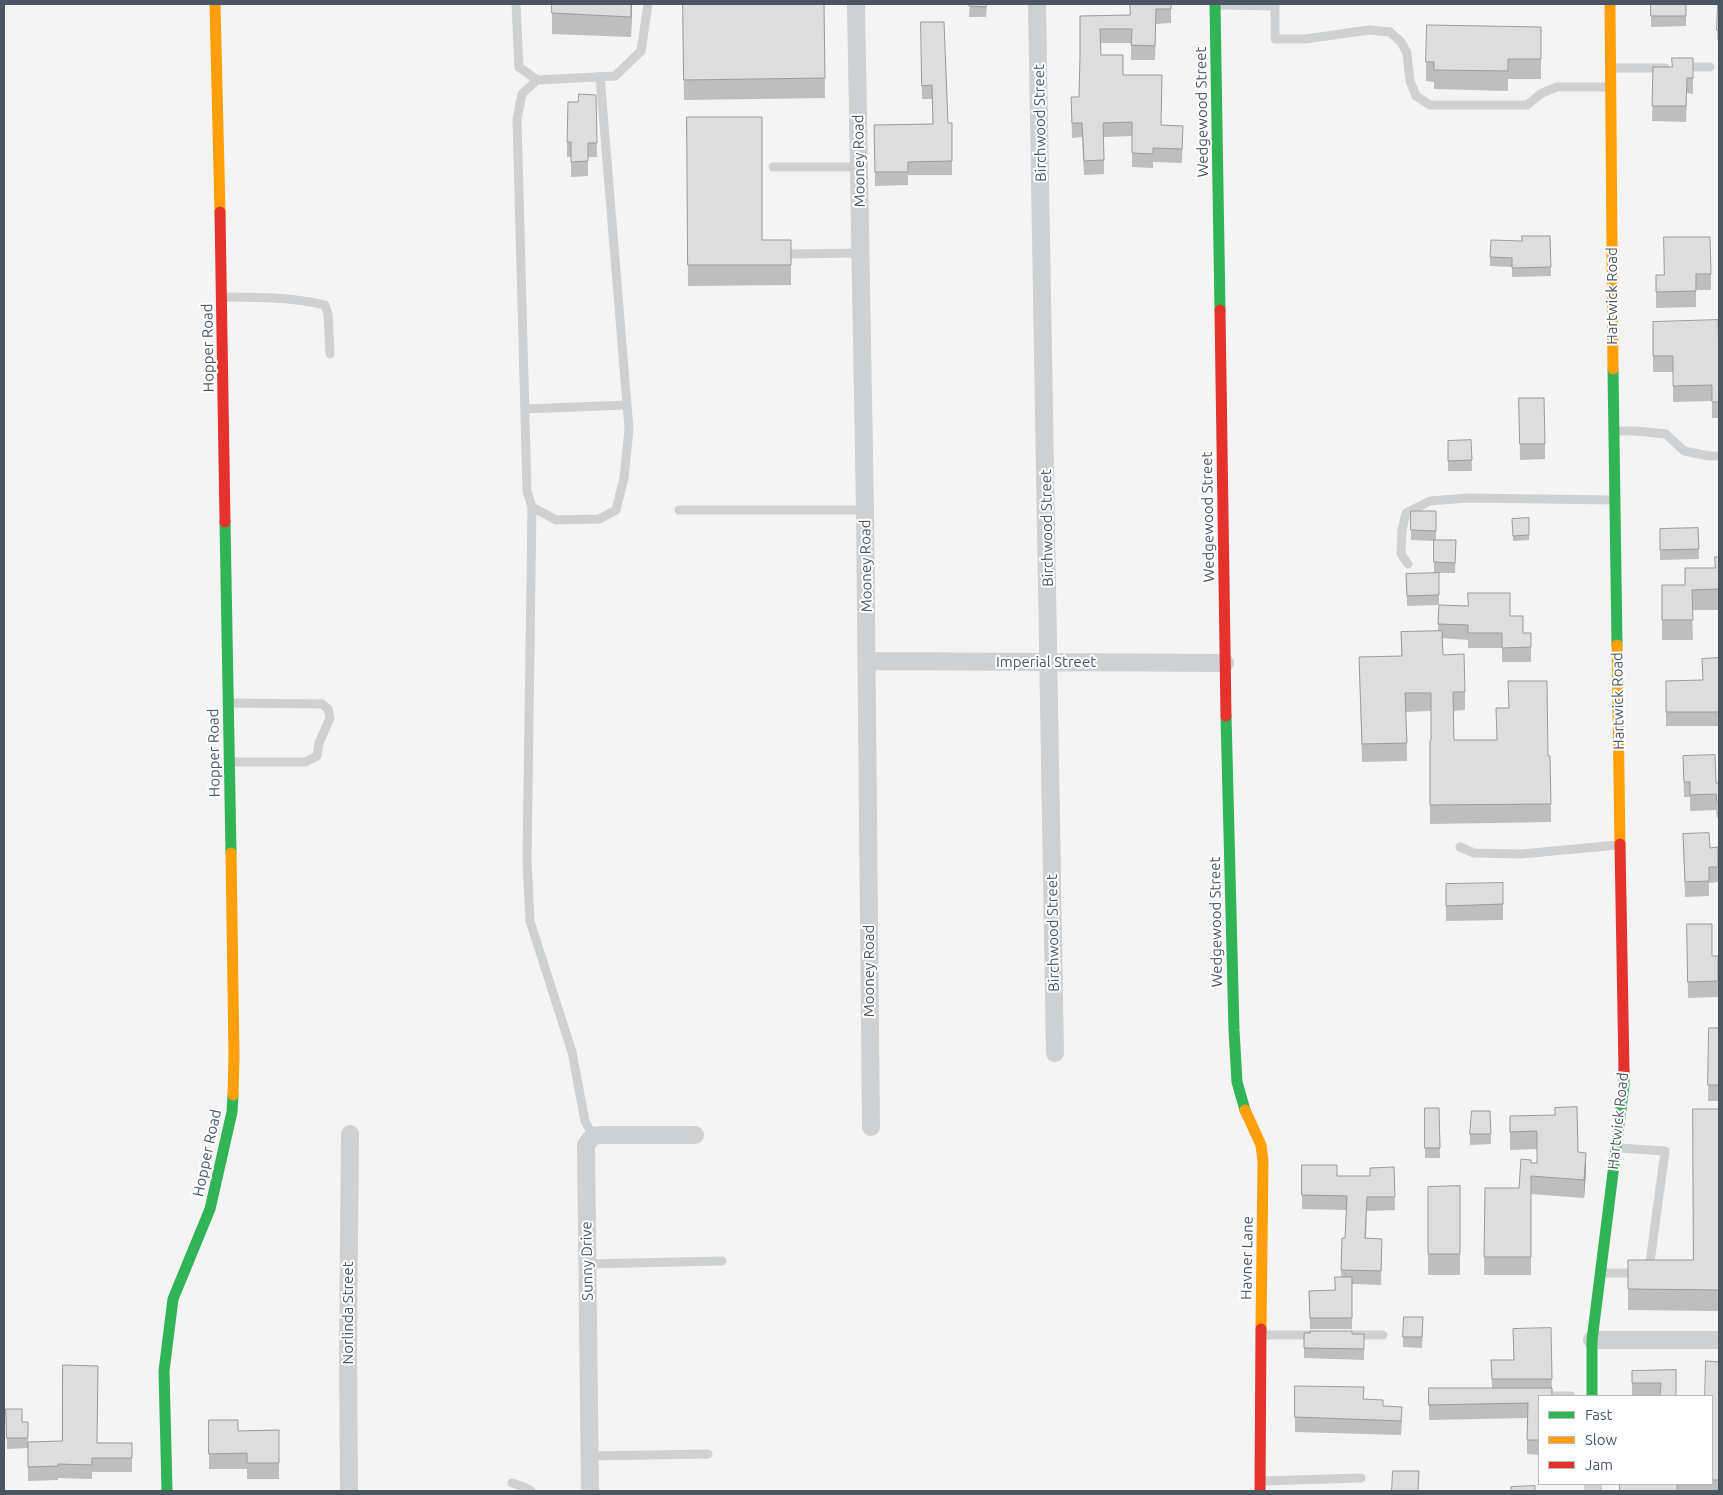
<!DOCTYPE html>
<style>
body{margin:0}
#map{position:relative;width:1723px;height:1495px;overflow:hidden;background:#f4f4f4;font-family:Ubuntu,sans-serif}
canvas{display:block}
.frame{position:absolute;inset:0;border:5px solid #4a5661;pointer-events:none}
.legend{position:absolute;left:1538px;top:1395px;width:175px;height:90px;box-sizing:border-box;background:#fff;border:1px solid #b7bbc0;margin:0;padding:6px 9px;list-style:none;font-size:15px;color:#4a5661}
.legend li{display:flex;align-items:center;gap:10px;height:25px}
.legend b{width:25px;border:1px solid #b7bbc0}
</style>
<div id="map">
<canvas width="1723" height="1495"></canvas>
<div class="frame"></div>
<ul class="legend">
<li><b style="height:6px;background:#30b455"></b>Fast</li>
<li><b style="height:6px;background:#ff9f0a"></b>Slow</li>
<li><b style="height:6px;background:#e5322d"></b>Jam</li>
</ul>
</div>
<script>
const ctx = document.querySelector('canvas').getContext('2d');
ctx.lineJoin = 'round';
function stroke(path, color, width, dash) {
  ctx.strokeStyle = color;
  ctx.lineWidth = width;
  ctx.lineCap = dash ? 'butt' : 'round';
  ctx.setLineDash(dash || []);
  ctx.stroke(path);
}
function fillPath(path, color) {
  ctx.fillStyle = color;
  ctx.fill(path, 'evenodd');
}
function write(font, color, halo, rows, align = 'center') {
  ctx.font = font + ' Ubuntu,sans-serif';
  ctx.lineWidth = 4;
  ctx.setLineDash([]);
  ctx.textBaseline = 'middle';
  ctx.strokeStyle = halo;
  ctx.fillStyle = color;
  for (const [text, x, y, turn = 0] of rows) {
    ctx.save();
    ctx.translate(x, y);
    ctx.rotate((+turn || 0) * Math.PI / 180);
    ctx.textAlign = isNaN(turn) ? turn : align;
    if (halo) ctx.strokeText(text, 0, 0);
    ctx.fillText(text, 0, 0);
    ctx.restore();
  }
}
const lane = new Path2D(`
 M516,4L519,67L537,80L615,76L641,51L648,4
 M1275,4V39H1305L1369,30L1390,32L1401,42L1407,53L1410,81L1416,96L1430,105H1527L1542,93L1557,87H1610
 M1216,5L1275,6
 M1683,67H1710
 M1613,68H1665
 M537,80L522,94L517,119L527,491L532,507L556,520L599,519L616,510L624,478L629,429L600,76
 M773,167H859
 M788,254L861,253
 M222,297C256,297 292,297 325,305L328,314L330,354
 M525,409L627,405
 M1616,431H1635L1666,434L1684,451L1709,456H1719
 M532,507L527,860L530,921L572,1052L585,1121L593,1136
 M679,510H865
 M1408,564L1401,554L1402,530L1406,513L1430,501L1467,498L1614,500
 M229,703L322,704L328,709L330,718L319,743L317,756L305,762H230
 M1460,847L1474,853L1521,854L1618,845
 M1619,1148L1665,1151L1649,1270
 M587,1264L722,1261
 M1603,1273H1638
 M1264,1335H1316
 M1354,1335H1383
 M1541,1396H1571
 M590,1456L708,1454
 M1261,1481L1361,1478
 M512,1483L524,1487L531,1491`);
const street = new Path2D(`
 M856,4L865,510L871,1127
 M1037,4L1055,1053
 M867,661L1225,663
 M1592,1340H1719
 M1593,1484V1491
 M349,1491L348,1346L350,1134
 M590,1491L586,1145L593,1136L600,1135H695`);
const fast = new Path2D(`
 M1215,4L1220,310
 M1613,369L1617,645
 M225,522L231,853
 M1226,716L1234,1030L1237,1082L1245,1110
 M1592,1396V1340L1624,1085V1071
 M167,1491L164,1371L173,1299L210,1209L232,1112L233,1095`);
const slow = new Path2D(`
 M215,4L220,212
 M1610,4L1613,369
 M1617,645L1620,844
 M231,853L234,1057L233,1095
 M1245,1110L1261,1145L1263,1161L1261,1329`);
const jam = new Path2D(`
 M220,212L225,522
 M1220,310L1226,716
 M1620,844L1624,1071
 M1260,1491L1261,1329`);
const wall = new Path2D(`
 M552,4H632L631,37L552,34Z
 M683,4H824L825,98L684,100Z
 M970,4H987L986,17H969Z
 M1171,4V23L1156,24L1155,60H1131V43H1101V55L1123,75L1162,125L1183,126L1182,163L1153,162V168L1132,167V136L1104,137V174L1084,175L1082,137L1072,138L1071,97H1079L1080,61V16L1130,15Z
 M1651,4H1686V26L1651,27Z
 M1718,4H1719V40H1717Z
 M921,22L948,123H952V175H908V185L875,186L874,125L933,124L932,99H922Z
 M1541,27V79H1508V91L1434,89V82L1426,81V62Z
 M1693,58V94L1687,93L1686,122L1652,121L1653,67H1672Z
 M596,95L597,157H588V176L571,177V157H567V142L578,102Z
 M687,117L762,240H791V285L688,286Z
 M1550,236L1551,276L1512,277V267L1490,266V257L1522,241Z
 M1711,274V290H1696V307L1656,308V275Z
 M1653,322L1719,360V418H1712V401L1673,402V372H1653Z
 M1519,398L1545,444V459L1520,460Z
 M1471,440L1472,471H1448V441Z
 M1411,511H1436V540H1456L1455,573H1434V541L1411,540Z
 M1512,519L1529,535V540L1513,541Z
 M1698,528L1699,559L1660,560V529Z
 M1719,557V610H1692L1693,640H1662V585H1685L1715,568Z
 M1439,573V605L1510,616L1523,633H1531V662H1502V648H1468V640L1442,638L1443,655L1465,692V710L1453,711L1454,740L1550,756L1551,822L1430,824V741L1431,740V711L1406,712L1407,761L1362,762L1359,657L1401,656V632L1438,631L1439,605L1407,606L1406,574Z
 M1719,658V726H1666V681L1703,680L1702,659Z
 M1683,756L1716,783H1719V817L1717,818L1716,810L1690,811V797H1684Z
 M1683,834L1710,848L1718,847V882L1709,883V896L1685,897Z
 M1446,884L1503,904V920L1446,921Z
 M1687,924L1712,956H1718V997L1688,998Z
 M1709,1028H1719V1101H1708Z
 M1425,1108H1439L1440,1158H1425Z
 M1719,1109V1311L1628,1310V1260H1693Z
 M1490,1111L1491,1144L1470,1145V1134Z
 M1510,1116L1578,1152L1586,1171L1584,1198L1531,1194V1275H1484L1485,1188H1519L1531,1163H1537V1149L1510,1150Z
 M1302,1165L1337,1176H1370L1394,1167L1395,1210L1367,1211L1366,1238L1382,1239L1381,1285L1352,1284V1329H1310L1309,1291L1335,1290L1341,1277L1342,1238H1345L1346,1210L1302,1209Z
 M1460,1186V1275H1428V1187Z
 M1423,1328L1422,1348L1403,1347V1337Z
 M1551,1328L1552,1388L1539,1396V1455L1527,1454V1418L1429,1420V1388H1492L1491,1360H1513Z
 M1304,1333L1364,1334V1360L1304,1358Z
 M1719,1362V1491H1620V1484H1712V1396Z
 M1676,1370L1660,1395L1632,1396V1371Z
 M1295,1386L1364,1399L1383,1406L1402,1421L1401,1435L1295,1432Z
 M6,1409L22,1422H28V1442L132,1443V1472H92V1479L58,1478V1480L28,1481V1448L7,1449Z
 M209,1420L238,1431L279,1430V1479H247V1469H209Z`);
const shadedWall = new Path2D(`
 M631,4H632L631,37Z
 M1586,1153V1171L1584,1198V1180Z`);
const building = new Path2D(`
 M552,4H631V17L552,13Z
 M683,4H824L825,78L684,80Z
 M970,4H986V7L969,6Z
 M1130,4H1171V9H1156L1155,46L1131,45L1132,29H1100L1101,55H1123V75H1162L1161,125L1183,126L1182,149L1153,148V154L1132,153V122L1103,123L1104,160L1084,161L1082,123H1072L1071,97H1079L1080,56V16L1130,15Z
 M1651,4H1686V16H1651Z
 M1718,4H1719V30H1717Z
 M921,22H944L948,123H952V161L908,162V172H875L874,125L933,124L932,85L922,86Z
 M1427,25L1541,27V59H1508V71L1434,70V62H1426Z
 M1672,58H1693V78H1687L1686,106H1652L1653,67H1672Z
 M579,94L596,95L597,143H588V161L571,162V142H567L568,102H578Z
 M687,117H762V240H791V265H688Z
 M1522,236H1550L1551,267L1512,268V258L1490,257L1491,240L1522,241Z
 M1664,237H1710L1711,274H1696V291L1656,292V275H1664Z
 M1718,320L1719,360V402H1712V385L1673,386V356H1653V322Z
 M1519,398H1544L1545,444H1520Z
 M1471,440L1472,460L1448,461V441Z
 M1411,511H1436V531L1411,530Z
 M1529,518V535L1513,536L1512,519Z
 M1698,528L1699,549L1660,550V529Z
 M1434,540H1456L1455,563L1434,562Z
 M1715,557H1719V589L1692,590L1693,620H1662V585H1685V568H1715Z
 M1439,573V595L1407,596L1406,574Z
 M1468,593H1510V616H1523V633H1531V647L1502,648V633H1468V625L1438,624L1439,605L1468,606Z
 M1442,631L1443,655L1464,654L1465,692H1453L1454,740H1497L1496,708H1509L1508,681H1547L1548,756H1550L1551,804L1430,805V741L1431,740V693H1405L1407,743L1362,744L1359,657L1402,656L1401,632Z
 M1719,658V712H1666V681L1703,680L1702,659Z
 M1715,755L1716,783H1719V802H1717L1716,794L1690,795V782H1684L1683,756Z
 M1709,833L1710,848L1718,847V867H1709V881L1685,882L1683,834Z
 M1503,883V904L1446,906V884Z
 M1687,924H1712V956H1718V981L1688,982Z
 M1709,1028H1719V1085H1708Z
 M1577,1107L1578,1152L1586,1153L1584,1180L1531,1176V1257H1484L1485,1188H1519L1521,1159L1531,1160V1163H1537V1131L1510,1132V1116L1555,1115V1108Z
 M1425,1108H1439L1440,1148H1425Z
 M1693,1109H1719V1290L1628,1289V1260H1693Z
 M1472,1111H1490L1491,1134H1470Z
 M1302,1165H1337V1176H1370V1168L1394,1167L1395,1197H1367L1365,1238L1382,1239L1381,1271L1341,1270L1342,1238H1345L1347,1196L1302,1195Z
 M1460,1186V1254H1428V1187Z
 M1335,1277H1352V1318H1310L1309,1291L1335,1290Z
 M1404,1317H1423L1422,1337H1403Z
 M1551,1328L1552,1379H1492L1491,1360H1514L1513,1329Z
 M1310,1331H1352V1334H1364V1349L1304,1348V1333H1310Z
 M1706,1361L1719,1362V1480H1712V1396H1705Z
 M63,1365L98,1366L97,1443H132V1458H92V1465L58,1464V1466L28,1467V1442L62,1441Z
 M1676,1370V1396H1660L1661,1383H1632V1371Z
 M1295,1386L1364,1387L1363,1399L1383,1400V1406L1402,1407L1401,1421L1295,1417Z
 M1429,1388H1552V1396H1539V1440H1527L1528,1403L1429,1405Z
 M6,1409H22V1422H28V1438H7Z
 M209,1420H238V1431L279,1430V1463H247V1453L209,1454Z
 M1393,1471H1419L1418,1491H1392Z
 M1620,1484H1677V1491H1620Z
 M1535,1486V1491H1511V1487Z`);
const streetNames = [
 ["Wedgewood Street",1202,112,-91],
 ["Birchwood Street",1040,123,-91],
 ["Mooney Road",859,161,-91],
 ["Hartwick Road",1612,296,-90],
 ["Hopper Road",208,348,-91],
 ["Wedgewood Street",1208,517,-91],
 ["Birchwood Street",1047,528,-91],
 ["Mooney Road",866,566,-91],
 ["Imperial Street",1046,662],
 ["Hartwick Road",1618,701,-91],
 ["Hopper Road",214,753,-91],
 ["Wedgewood Street",1216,922,-91],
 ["Birchwood Street",1053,933,-91],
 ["Mooney Road",869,971,-90],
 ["Hartwick Road",1618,1121,-84],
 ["Hopper Road",207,1153,-78],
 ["Havner Lane",1247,1258,-89],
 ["Sunny Drive",587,1261,-91],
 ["Norlinda Street",348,1313,-90]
];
stroke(lane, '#ced0d2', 9);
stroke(street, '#ced0d2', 18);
stroke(fast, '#30b455', 11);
stroke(slow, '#ff9f0a', 11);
stroke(jam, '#e5322d', 11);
fillPath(wall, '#bebebf');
fillPath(shadedWall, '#9b9b9b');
fillPath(building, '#ddddde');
stroke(building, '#9b9b9b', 1);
write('15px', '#4a5661', '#fff', streetNames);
</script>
